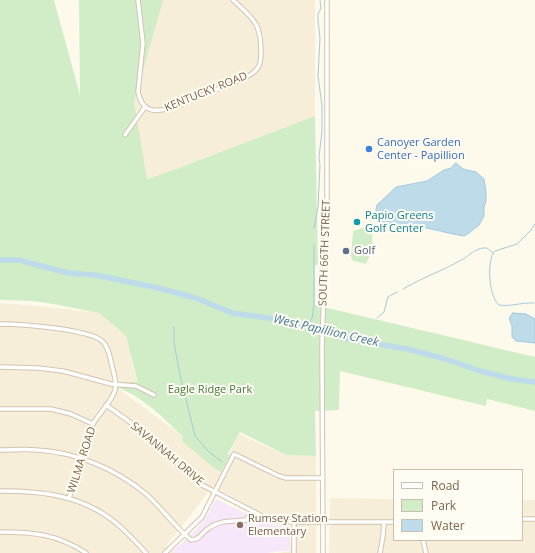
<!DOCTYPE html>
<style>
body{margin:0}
#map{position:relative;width:535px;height:553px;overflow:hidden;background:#fefaeb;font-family:"Open Sans",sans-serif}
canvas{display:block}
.legend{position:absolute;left:393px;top:469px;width:130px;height:72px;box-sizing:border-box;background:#fffcf3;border:1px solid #cbc0b0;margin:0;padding:5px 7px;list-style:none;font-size:12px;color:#7c654b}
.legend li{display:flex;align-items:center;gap:8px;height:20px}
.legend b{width:20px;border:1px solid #cbc0b0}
</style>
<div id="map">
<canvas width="535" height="553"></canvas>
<ul class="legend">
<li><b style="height:5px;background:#fff"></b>Road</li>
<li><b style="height:11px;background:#d0edc8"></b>Park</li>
<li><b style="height:11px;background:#bedbe9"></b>Water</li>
</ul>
</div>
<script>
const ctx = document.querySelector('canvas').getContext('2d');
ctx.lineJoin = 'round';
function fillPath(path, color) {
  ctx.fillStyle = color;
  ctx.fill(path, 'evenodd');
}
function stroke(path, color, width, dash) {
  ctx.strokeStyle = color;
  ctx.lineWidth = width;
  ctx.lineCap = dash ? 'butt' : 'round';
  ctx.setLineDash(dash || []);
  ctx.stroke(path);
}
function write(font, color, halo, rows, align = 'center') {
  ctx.font = font + ' "Open Sans",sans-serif';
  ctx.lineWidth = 4;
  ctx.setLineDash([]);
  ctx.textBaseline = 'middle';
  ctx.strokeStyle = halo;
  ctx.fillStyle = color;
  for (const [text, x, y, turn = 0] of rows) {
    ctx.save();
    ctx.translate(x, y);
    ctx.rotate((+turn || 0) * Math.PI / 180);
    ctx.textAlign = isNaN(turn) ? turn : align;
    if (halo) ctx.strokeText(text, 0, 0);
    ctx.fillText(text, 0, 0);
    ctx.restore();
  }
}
const residential = new Path2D(`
 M85,0H315V116L168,172L146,179Z
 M0,303L39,306L99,313L126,336L138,383L120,382L119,389L177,432L221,472L239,434L285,455L316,456V519L284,518L258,511L213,486L167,545L174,553H0Z
 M330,498L394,499V540H522V500H535V553H329Z
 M292,524H316V553H278L290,551Z`);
const education = new Path2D(`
 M216,499L261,521L273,525L290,526V550L267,553H174L172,551L190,536L207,516Z`);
const green = new Path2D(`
 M0,0H54L80,95L79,0H163L134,102L147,179L168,172L315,116L318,265H315V305L535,357V411L487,399L486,406L340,371L339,410L315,411L316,456L286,455L240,432L228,454L230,455L221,472L213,467L182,441L183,437C165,419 144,398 119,388L120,382H138L126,336L99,313L48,303L32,301L0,300Z
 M370,225C375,236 372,253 366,264L353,261L351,257L353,231Z`);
const water = new Path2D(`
 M456,163L463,169L476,172L484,179L486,192V201L484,207V216L479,225L469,233L464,236C444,233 425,226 405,225C400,225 384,228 381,226C375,221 375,211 377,205L396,187L427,181L444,170L451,168Z
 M513,313L526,314L535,319V343L516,341L512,337C512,334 512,330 512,326C510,320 507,318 513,313Z`);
const stream = new Path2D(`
 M314,228L318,207L320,165L319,157L322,131V106L318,76L320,38L318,20V14L321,8L320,0
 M403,289C423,277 445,270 465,258C472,253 478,247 487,248L493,253
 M534,303C522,302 510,307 499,305C489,297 486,260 495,251L517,244L531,230L535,224
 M377,318L384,312L388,297L397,292
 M174,327V343L180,375L195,436L208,451L222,462
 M307,327L312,318L314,305V245
 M370,343L372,340`);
const river = new Path2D(`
 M0,260H19L68,273L95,275L154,287L196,298L232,313L290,321L343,338L407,349L446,359L480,371L512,379L535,382`);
const minor = new Path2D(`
 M138,0L143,43L138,92C140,100 143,108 152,110C167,113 191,100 204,94C219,88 247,81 257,69C261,65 261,57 261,52C261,22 253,19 233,0
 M125,135L145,107
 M0,324C19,324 89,329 102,341C109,347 110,358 112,366C114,374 117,382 115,390C112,402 99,413 93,424L69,498
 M0,367L38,368L63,371L111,384L136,386L154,395
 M106,405L141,430L188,474L202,485L266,518L278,521L294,522H394
 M0,409H51L71,414L93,424
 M0,450C12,450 25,449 37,450C76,452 116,469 146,494C162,508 175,527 191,540C200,540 202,532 209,528C222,519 231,522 246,520L252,512
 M0,491C42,491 82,495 116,523C127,532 137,543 146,553
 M522,519H535
 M0,532C33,532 57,534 86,553
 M423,540L426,553
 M165,553L202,517L234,454L279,476L286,478H322
 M294,553V522
 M323,553L322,344L327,205V0
 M380,553L383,536L384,522`);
const markers = [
 [369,149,4,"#3f7fe0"],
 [357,222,4,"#0f9aa8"],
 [346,251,4,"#5c6f8a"],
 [240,525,4,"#8d6e63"]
];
const streetNames = [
 ["KENTUCKY ROAD",206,92,-22],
 ["SOUTH 66TH STREET",325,253,-88],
 ["SAVANNAH DRIVE",167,454,40],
 ["WILMA ROAD",82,460,-72]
];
const shopNames = [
 ["Canoyer Garden",377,143],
 ["Center - Papillion",377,156]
];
const cultureNames = [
 ["Papio Greens",365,216],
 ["Golf Center",365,229]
];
const serviceNames = [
 ["Golf",354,251]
];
const parkNames = [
 ["Eagle Ridge Park",210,390]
];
const educationNames = [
 ["Rumsey Station",248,519],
 ["Elementary",248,532]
];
const waterNames = [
 ["West Papillion Creek",326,331,13]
];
fillPath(residential, '#f6eed9');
fillPath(education, '#f7e7fb');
fillPath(green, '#d0edc8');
fillPath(water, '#bedbe9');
stroke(water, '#a3c9dc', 1);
stroke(stream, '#a3c9dc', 1);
stroke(river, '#bedbe9', 5.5);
stroke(minor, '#d2c4af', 5.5);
stroke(minor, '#fff', 3.5);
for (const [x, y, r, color] of markers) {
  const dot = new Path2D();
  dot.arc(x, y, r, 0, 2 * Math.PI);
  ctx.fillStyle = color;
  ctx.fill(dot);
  stroke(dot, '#fffcf3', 1.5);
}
write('11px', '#7c654b', '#fffcf3', streetNames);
write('11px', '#366cbe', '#fffcf3', shopNames, 'left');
write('11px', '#0d838f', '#fffcf3', cultureNames, 'left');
write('11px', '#4e5e75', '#fffcf3', serviceNames, 'left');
write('11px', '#477b40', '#fffcf3', parkNames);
write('11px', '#785e54', '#fffcf3', educationNames, 'left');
write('italic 12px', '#467b97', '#fffcf3', waterNames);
</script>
